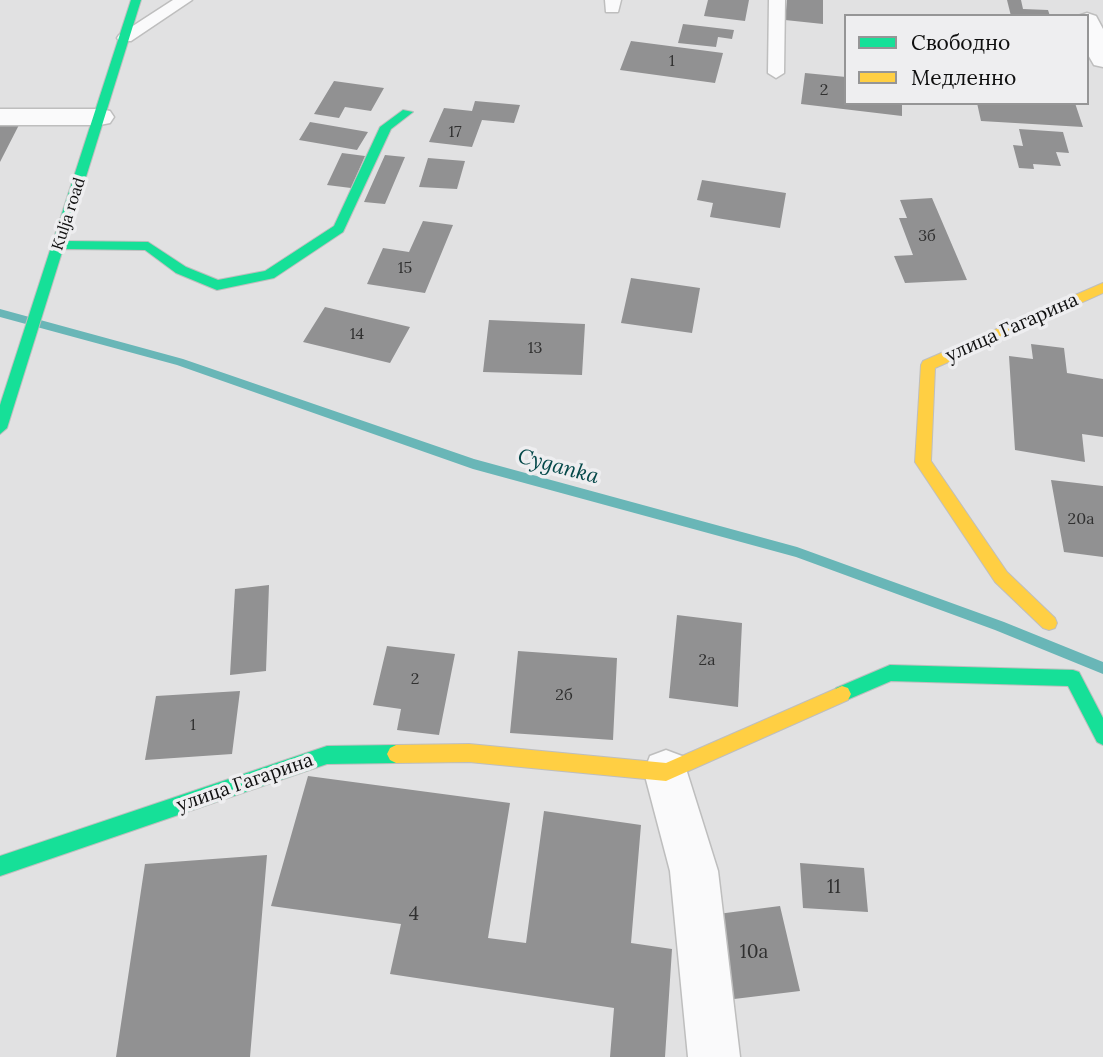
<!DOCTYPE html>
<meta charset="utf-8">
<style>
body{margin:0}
#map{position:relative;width:1103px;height:1057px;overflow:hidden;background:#e1e1e2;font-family:Lora,serif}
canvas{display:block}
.legend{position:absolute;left:844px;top:14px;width:245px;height:91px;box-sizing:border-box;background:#eeeef0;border:2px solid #959596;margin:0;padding:9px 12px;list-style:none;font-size:21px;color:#0f0f0f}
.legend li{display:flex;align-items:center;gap:14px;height:35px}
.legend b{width:35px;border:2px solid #959596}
</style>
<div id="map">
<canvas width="1103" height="1057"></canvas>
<ul class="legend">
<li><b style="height:9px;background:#16e098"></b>Свободно</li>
<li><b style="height:9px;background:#ffcf43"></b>Медленно</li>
</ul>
</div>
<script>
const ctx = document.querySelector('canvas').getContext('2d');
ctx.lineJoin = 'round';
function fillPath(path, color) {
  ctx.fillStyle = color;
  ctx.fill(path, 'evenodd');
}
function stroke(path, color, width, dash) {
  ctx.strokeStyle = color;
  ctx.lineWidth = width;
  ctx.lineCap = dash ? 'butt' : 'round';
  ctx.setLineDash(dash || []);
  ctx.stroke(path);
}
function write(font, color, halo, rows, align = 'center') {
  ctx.font = font + ' Lora,serif';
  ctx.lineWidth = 7;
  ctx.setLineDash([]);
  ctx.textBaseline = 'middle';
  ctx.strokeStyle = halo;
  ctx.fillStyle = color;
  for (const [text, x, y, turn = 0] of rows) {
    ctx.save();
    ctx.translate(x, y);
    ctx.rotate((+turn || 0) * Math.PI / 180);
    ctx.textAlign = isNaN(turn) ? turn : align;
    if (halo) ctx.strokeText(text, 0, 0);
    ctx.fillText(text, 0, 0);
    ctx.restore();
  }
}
const stream = new Path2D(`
 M0,309L183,359L474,459L797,547L1004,622L1103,662V674L995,630L796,557L473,469L177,365L0,317Z`);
const building = new Path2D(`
 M708,0H749L745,21L704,16Z
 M787,0H823V24L785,20Z
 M1007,0H1021L1023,9L1048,10L1050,16H1011Z
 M683,24L734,30L732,39L718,37L716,47L678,43Z
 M631,41L723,53L715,83L620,70Z
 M805,73L846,77V103H902V116L801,104Z
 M334,81L384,88L371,111L345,107L339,118L314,114Z
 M475,101L520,105L514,123L482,120L472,147L429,142L444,108L472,111Z
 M977,103H1075L1083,127L981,121Z
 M0,121H21L0,162Z
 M310,122L368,132L357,150L299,140Z
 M1019,129L1063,132L1069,153L1056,152L1061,166L1033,164L1034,169L1019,168L1013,145L1023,146Z
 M342,153L365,156L351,188L327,185Z
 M385,155L405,157L385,204L364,202Z
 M428,158L465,161L457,189L419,187Z
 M702,180L786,193L780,228L710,217L713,203L697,200Z
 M932,198L967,280L905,283L894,256L913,255L899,218H907L900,200Z
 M423,221L453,225L425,293L367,284L383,248L409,252Z
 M631,278L700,288L692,333L621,323Z
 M325,307L410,327L390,363L303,342Z
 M489,320L585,324L582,375L483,372Z
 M1031,344L1064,348L1067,373L1103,379V437L1082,434L1085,462L1015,450L1009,356L1033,359Z
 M1051,480L1103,486V557L1064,552Z
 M269,585L266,671L230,675L235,589Z
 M677,615L742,623L738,707L669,698Z
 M387,646L455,654L439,735L397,730L401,709L373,705Z
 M518,651L617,658L613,740L510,733Z
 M240,691L232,754L145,760L156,696Z
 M308,776L510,803L488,938L526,943L544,811L641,825L631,943L672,949L665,1057H610L614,1008L390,974L401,924L271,906Z
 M267,855L250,1057H116L145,864Z
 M800,863L864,868L868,912L803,908Z
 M780,906L800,991L726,1000L710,915Z`);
const lane = new Path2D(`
 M173,0H192L131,41H119L117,38L119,35Z
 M605,0H621L618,12H606Z
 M769,0H785L784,73L776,78L768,73Z`);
const street = new Path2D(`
 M1087,13L1096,16L1103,29V67L1094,65L1087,53V16H1078Z
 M0,109H100L110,111L114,117L110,123L100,125H0Z
 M666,750L682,756L718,871L740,1057H688L670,871L644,772L650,756Z`);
const fast = new Path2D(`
 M131,0H141L66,241L148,242L186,267L218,280L265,271L334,226L380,127L403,110L413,112L391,129L343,232L274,278L217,290L176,273L145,250L63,249L7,428L0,434V405Z
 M890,665L1073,670L1079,672L1103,718V745L1097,742L1068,686L891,681L842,702L836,700L833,694L836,688Z
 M396,745L402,748L405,754L402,760L396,763L327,764L0,876V856L327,746Z`);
const slow = new Path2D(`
 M1103,283V293L935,368L931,461L1007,572L1055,618L1057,623L1055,628L1049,630L1043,628L995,582L915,462L921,365L923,361Z
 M842,686L848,688L851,694L848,700L666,781L469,762L396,763L390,760L387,754L390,748L396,745L469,744L666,763Z`);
const numberNames = [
 ["1",672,61],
 ["2",824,90],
 ["17",455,132],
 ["3б",927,236],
 ["15",405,268],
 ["14",357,334],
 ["13",535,348],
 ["20а",1081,519],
 ["2а",707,660],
 ["2",415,679],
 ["2б",564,695],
 ["1",193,725]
];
const farStreetnames = [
 ["Kulja road",69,214,-72]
];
const streetNames = [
 ["улица Гагарина",1012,328,-24],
 ["улица Гагарина",245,783,-19]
];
const nearNumbernames = [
 ["11",834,888],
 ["4",414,915],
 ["10а",754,953]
];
const waterNames = [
 ["Cyganka",558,467,15]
];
fillPath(stream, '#69b6b7');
fillPath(building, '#919192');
stroke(lane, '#bebebe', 3);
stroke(street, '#bebebe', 3);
stroke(fast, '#bebebe', 2);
stroke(slow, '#bebebe', 2);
fillPath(lane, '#fafafb');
fillPath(street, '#fafafb');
fillPath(fast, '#16e098');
fillPath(slow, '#ffcf43');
write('16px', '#303030', null, numberNames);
write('16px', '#0f0f0f', '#eeeef0', farStreetnames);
write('19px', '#0f0f0f', '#eeeef0', streetNames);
write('19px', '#303030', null, nearNumbernames);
write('italic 21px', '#034748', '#eeeef0', waterNames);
</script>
